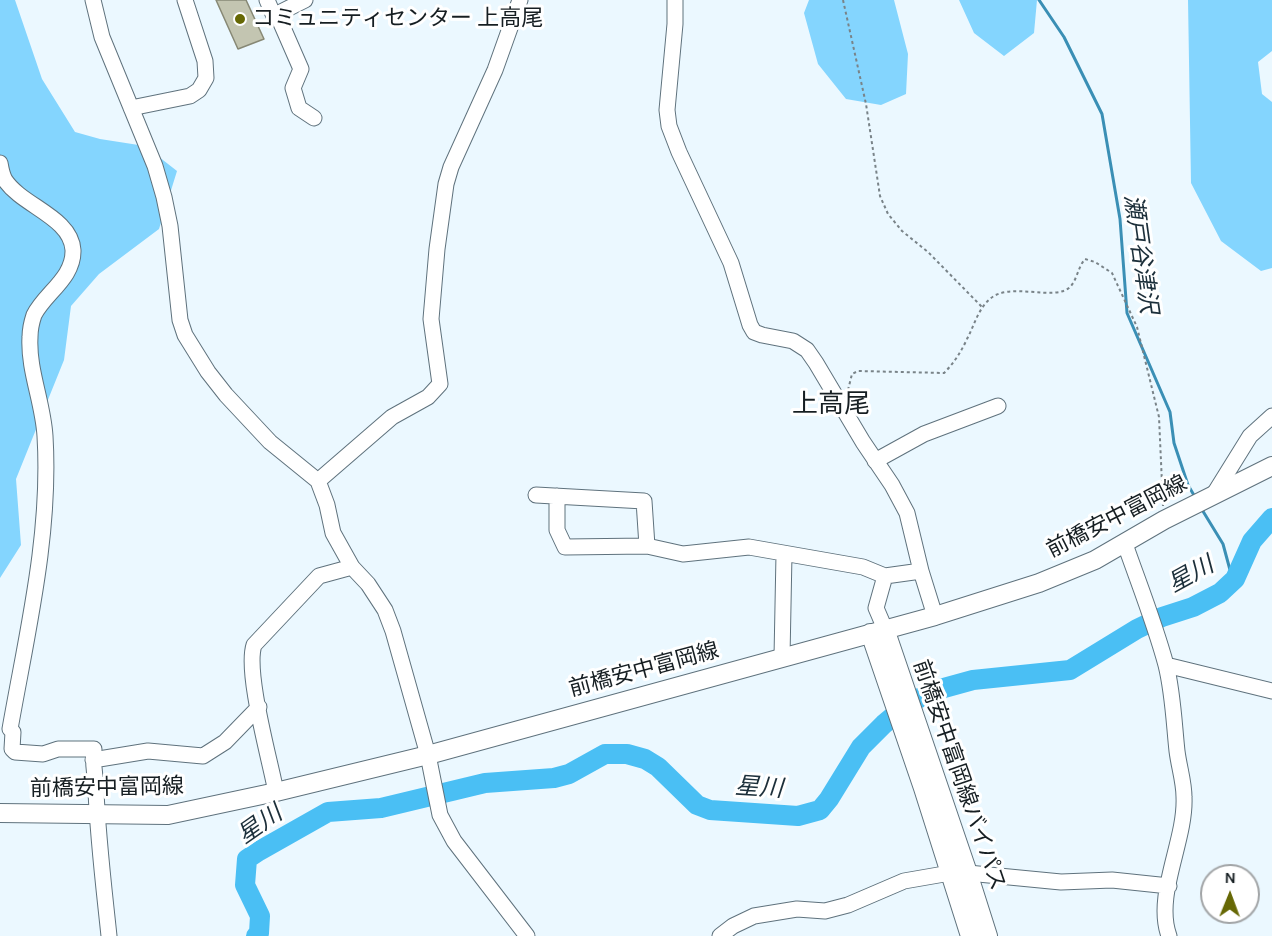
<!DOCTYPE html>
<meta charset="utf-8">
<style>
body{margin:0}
#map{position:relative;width:1272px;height:936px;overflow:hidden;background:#ebf8ff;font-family:Karla,sans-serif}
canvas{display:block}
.north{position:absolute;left:1200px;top:864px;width:60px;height:60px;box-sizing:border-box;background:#fff;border:2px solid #a2a5a7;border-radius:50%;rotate:1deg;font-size:16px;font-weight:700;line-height:24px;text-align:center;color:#161e22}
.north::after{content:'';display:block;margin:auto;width:21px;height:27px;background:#666805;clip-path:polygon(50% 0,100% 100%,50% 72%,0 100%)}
</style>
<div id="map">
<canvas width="1272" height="936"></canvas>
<div class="north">N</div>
</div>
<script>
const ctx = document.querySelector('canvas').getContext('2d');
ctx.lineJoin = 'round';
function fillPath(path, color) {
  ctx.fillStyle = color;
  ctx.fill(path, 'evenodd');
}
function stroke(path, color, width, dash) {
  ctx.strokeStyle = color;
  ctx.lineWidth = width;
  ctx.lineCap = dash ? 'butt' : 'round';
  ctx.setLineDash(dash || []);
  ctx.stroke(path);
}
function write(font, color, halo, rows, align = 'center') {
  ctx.font = font + ' Karla,"Noto Sans JP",sans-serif';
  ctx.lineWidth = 6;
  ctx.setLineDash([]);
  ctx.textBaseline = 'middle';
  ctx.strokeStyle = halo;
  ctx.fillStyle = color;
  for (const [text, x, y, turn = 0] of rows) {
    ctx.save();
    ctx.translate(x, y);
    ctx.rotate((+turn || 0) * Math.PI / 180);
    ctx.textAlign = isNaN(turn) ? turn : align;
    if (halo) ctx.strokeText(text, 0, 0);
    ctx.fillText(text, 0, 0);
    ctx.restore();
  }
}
const green = new Path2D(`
 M0,0H15L42,79L75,132L100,139L145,146L177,171L159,229L99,274L71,306L64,360L16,479L21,545L0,578Z
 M809,0H894L908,54L906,94L881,105L846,99L818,64L804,13Z
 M959,0H1037L1034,33L1004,56L974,33Z
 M1188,0H1272V51L1258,62L1262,94L1272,102V268L1261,271L1221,241L1191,183Z`);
const stream = new Path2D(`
 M1039,0L1064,37L1102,114L1120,219L1127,313L1170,412L1174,443L1188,485L1195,497
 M1201,508L1223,544L1233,581`);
const river = new Path2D(`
 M256,936L259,933L260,916L245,885L247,859L259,851L328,812L381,808L485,783L554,778L569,774L605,754H627L645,759L658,767L697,805L710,810L798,816L820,810L829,799L861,747L884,724L908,704L933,691L973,680L1070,670L1137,629L1162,617L1193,607L1220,593L1235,579L1252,541L1272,518`);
const building = new Path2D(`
 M216,0H246L264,39L238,49Z`);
const path = new Path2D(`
 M843,0L866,104L880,196L888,214L902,231L928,252L982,307
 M848,390L852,374L858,371L944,373C954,363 961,352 967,339C974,326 978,309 990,299C1009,281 1055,302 1070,287C1077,280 1078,267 1085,259L1095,262L1112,273L1137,327L1159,417L1163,506`);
const minor = new Path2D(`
 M93,0L102,37L155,166L164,197L170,226L180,320L185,335L208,372L226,395L270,442L318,481L327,505L333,533L352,567L368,584L385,610L393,631L428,755L440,815L454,841L527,936
 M267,0L273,14H277
 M305,0L277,14L301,69L293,88L299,108L314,118
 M675,0V24L667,110L669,126L679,152L731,263L750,325L754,332L762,335L793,341L807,350L816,363L863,442L892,485L907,513L921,571L935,616
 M131,108L190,96L199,90L206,78L205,61L185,0
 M0,163C1,169 2,175 5,180C22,206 71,217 73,250C74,278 45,293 34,315C32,321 30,331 30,337C28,370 43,402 45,436C51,535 27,632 10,729L13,732L12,749L15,752L43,754L58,749H94C92,764 96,777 96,791C98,840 104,888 109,936
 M875,461L924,434L998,406
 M318,481L392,417L428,397L440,384L431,319L437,249L446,184L451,167L495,70L520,0
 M1214,494L1250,436L1272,416
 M536,495L644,501L647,546
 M557,496V530L565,547L647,546L683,554L749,547L863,567L885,576L921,571
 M1125,544C1139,584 1155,624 1166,665C1173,693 1174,723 1177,751C1179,767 1184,782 1184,797C1186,841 1154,895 1169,936
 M885,576L876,608L885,629
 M782,657L784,554
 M1166,665L1272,691
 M93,760L148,751L203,756L225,742L259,707
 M276,792C270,760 245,672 254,645L319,576L352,567
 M720,936L733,926L754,916L797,909L825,911L848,905L904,881L950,873H968L1061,882L1112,880L1169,886`);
const major = new Path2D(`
 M885,629L968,873L988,936
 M870,633L923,788L970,936
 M0,813L168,815L276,792L428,755L935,616L1039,583L1095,560L1164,520L1272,466`);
const markers = [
 [240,19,6,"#666805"]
];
const poiNames = [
 ["コミュニティセンター 上高尾",252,19]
];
const streetNames = [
 ["前橋安中富岡線",1117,517,-27],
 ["前橋安中富岡線",644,670,-15],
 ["前橋安中富岡線バイパス",959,775,71],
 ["前橋安中富岡線",107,788,-1]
];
const waterNames = [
 ["瀬戸谷津沢",1140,254,82],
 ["星川",1191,575,-29],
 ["星川",759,788,4],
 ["星川",260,825,-35]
];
const quarterNames = [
 ["上高尾",831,405]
];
fillPath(green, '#84d5fe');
stroke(stream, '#3a8fb5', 3);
stroke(river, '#4abff4', 20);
fillPath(building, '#c3c5b1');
stroke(building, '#878875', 1.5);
stroke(minor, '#5f727d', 17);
stroke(major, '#5f727d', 20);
stroke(path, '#798388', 2, [3, 3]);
stroke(minor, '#fff', 15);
stroke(major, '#fff', 18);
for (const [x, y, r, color] of markers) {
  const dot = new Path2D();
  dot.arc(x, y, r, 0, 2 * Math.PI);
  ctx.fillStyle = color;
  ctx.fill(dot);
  stroke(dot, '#fff', 2);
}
write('22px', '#161e22', '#fff', poiNames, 'left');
write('22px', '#161e22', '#fff', streetNames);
write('italic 24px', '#1c2f3a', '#fff', waterNames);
write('26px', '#161e22', '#fff', quarterNames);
</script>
